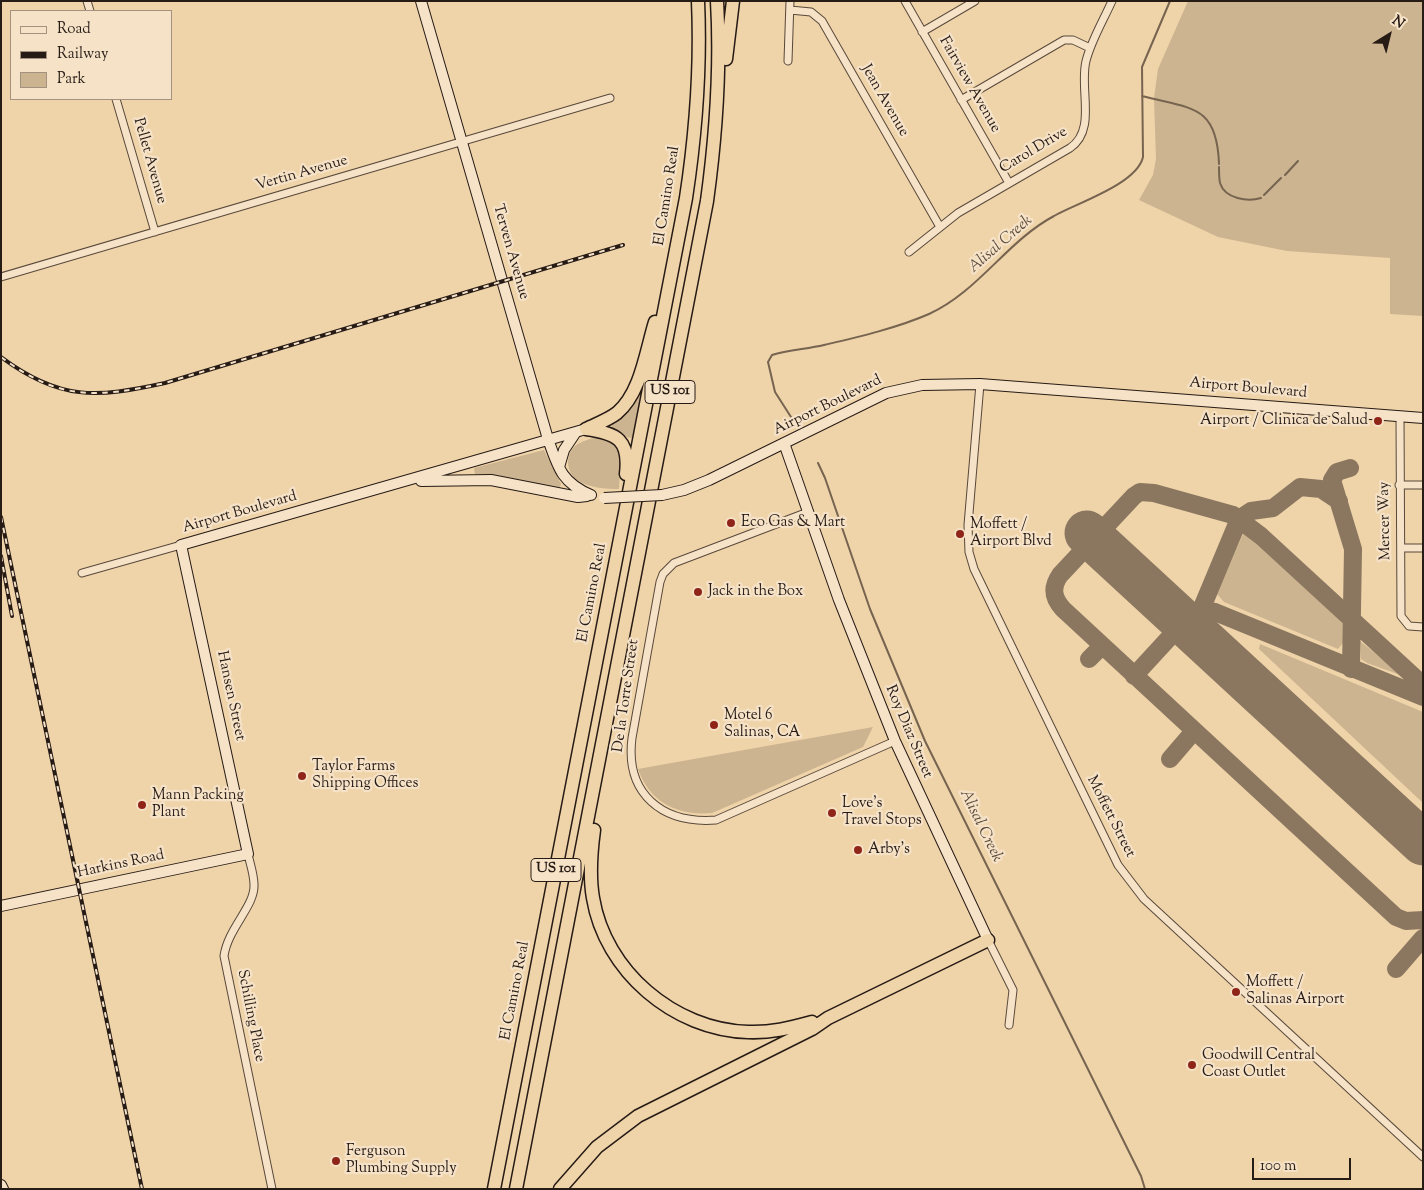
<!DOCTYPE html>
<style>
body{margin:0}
#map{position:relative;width:1424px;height:1190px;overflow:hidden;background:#efd3a9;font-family:"Sorts Mill Goudy",serif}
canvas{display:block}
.frame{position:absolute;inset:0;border:2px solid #271b16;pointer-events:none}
.legend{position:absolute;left:10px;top:10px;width:162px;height:90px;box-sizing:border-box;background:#f5e2c7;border:1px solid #a39280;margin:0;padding:6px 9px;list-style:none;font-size:15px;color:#271b16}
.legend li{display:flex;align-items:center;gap:10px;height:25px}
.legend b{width:25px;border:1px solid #a39280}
.north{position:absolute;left:1364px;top:10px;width:50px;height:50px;-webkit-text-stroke:4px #f5e2c7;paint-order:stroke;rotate:36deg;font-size:14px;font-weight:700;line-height:20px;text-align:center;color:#271b16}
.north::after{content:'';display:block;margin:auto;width:18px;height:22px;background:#271b16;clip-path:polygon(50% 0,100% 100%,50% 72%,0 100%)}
.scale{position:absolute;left:1252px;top:1158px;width:99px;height:22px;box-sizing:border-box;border:2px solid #271b16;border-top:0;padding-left:6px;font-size:15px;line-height:18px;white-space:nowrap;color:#271b16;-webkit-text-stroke:4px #f5e2c7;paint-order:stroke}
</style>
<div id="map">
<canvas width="1424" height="1190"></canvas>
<div class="frame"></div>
<ul class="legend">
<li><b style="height:6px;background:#f5e2c7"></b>Road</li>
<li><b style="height:6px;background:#271b16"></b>Railway</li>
<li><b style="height:14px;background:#cdb490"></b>Park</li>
</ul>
<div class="north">N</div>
<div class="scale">100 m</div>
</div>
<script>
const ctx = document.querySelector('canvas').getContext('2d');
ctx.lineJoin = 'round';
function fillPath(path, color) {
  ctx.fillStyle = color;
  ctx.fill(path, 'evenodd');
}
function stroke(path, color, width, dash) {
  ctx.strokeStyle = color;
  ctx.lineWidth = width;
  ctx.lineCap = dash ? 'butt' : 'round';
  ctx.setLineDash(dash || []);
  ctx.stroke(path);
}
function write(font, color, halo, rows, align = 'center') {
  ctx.font = font + ' "Sorts Mill Goudy",serif';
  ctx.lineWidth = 4.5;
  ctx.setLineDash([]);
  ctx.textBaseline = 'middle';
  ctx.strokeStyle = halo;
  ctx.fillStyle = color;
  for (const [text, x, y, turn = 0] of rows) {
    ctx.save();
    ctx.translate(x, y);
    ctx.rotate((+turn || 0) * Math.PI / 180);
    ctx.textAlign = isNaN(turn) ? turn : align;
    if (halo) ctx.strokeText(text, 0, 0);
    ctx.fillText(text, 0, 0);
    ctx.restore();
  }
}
const green = new Path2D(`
 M1188,1H1423V316L1390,314V258L1287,251L1218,237L1139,200L1153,175L1156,159L1154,98L1158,69Z
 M645,377L633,438C622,437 615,433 610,423Z
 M601,436L612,440L621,451L619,489C605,489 589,488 577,480C565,471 565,452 578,444C585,440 593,438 601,436Z
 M544,450L561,484L559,489L475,474L474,468Z
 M1243,534L1250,536L1345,625L1343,643L1338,649L1224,602L1217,594Z
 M1360,641L1403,676L1367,663L1361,659Z
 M1260,644L1423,712V803L1259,649Z
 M873,727L863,747L712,813C678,816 650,803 638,769Z`);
const stream = new Path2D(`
 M1142,96C1191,109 1217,104 1219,164
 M1219,167C1219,172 1219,178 1220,183C1225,199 1248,202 1261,198
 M1285,175L1298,161
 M1264,195L1281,178
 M791,417L775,392L768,362L772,355C788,350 807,349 824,345C858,337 897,328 929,314C978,292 1007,241 1054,216C1077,203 1137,184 1143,157L1142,67L1170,1
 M818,463L825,478L870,609L925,741L1141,1176L1145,1189`);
const taxiway = new Path2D(`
 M1350,468L1337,472L1332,480L1353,549L1351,669
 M1201,610L1239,519L1251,511L1273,508L1300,487L1321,489L1339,501
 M1089,659L1102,646
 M1134,676L1192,613L1201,610L1215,612L1423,697
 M1423,685L1261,536L1233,515L1154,493L1140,492L1134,496L1060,575C1051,588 1053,598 1063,609L1396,917L1406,921L1423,920
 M1170,759L1194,731
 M1396,969L1423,938`);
const runway = new Path2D(`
 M1087,533L1423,843`);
const street = new Path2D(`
 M87,1L90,11
 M905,1L1009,183
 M790,10L811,12L822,21L940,227
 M922,32L975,1
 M788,61L790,1
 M116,99L155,232
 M961,100L1064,40H1073L1090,48
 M909,252L958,213L1070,148C1097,130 1079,89 1086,61C1091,41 1103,21 1112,1
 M1,277L610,98
 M980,384L968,525L969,552L974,569L1118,865L1144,899L1423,1157
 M1400,417L1401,616L1409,626L1423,627
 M1399,485H1423
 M808,512L674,563L663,574L660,582L632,738C625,794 662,824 716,820L895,741
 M1401,548H1423
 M82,573L181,545
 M248,854C250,864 254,874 254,885C255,906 228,928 224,956L272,1189
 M988,940L1013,990L1009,1025`);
const secondary = new Path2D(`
 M421,1L548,439C558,468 562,483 591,495
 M784,443L839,600L895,741L988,940
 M559,467L564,450L576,432
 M421,481L491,480L578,497L587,496
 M662,495L684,490L709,480L886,393L922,385L980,384L1423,418
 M1,906L248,854L181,545L586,429
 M1,1185L3,1189`);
const highway = new Path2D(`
 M726,59L733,1
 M586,429C596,424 608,420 617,413C641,393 646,351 655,322
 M586,429C617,433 630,440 626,474
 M594,830C591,852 589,875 593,898C605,971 674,1030 748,1032C771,1033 790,1028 812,1022
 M494,1189L686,198C696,132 701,68 698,1
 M516,1189L707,201C716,135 721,69 717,1
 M560,1189L597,1147L638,1116L812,1029L828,1018L988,940`);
const rail = new Path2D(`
 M1,357C60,401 96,398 165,383L623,245
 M1,517L142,1189
 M1,556L12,616`);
const secondaryBridge = new Path2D(`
 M604,498L662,495`);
const markers = [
 [1378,421,5,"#8f2418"],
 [731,523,5,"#8f2418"],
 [960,534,5,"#8f2418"],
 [698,592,5,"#8f2418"],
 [714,725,5,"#8f2418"],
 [302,776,5,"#8f2418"],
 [142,805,5,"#8f2418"],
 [832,813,5,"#8f2418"],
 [858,850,5,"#8f2418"],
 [1236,992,5,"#8f2418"],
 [1192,1065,5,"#8f2418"],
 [336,1161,5,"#8f2418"]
];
const shields = [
 [670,392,50],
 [556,870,50]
];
const shieldNames = [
 ["US 101",670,392],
 ["US 101",556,870]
];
const streetNames = [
 ["Fairview Avenue",969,85,60],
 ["Jean Avenue",884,101,60],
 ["Carol Drive",1034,151,-31],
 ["Pellet Avenue",149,161,74],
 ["Vertin Avenue",302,174,-16],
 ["El Camino Real",668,196,-81],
 ["Terven Avenue",510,252,74],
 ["Airport Boulevard",1248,389,5],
 ["Airport Boulevard",828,406,-26],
 ["Airport Boulevard",240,513,-16],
 ["Mercer Way",1386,521,-91],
 ["El Camino Real",593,593,-79],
 ["Hansen Street",230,696,78],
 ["De la Torre Street",627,696,-82],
 ["Roy Diaz Street",908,732,67],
 ["Moffett Street",1110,817,63],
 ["Harkins Road",121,865,-12],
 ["El Camino Real",516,991,-79],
 ["Schilling Place",250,1016,79]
];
const poiNames = [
 ["Airport / Clinica de Salud",1368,421,"right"],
 ["Eco Gas & Mart",741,523],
 ["Moffett /",970,525],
 ["Airport Blvd",970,542],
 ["Jack in the Box",708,592],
 ["Motel 6",724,716],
 ["Salinas, CA",724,733],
 ["Taylor Farms",312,767],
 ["Shipping Offices",312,784],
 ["Mann Packing",152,796],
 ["Plant",152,813],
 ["Love's",842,804],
 ["Travel Stops",842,821],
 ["Arby's",868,850],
 ["Moffett /",1246,983],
 ["Salinas Airport",1246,1000],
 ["Goodwill Central",1202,1056],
 ["Coast Outlet",1202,1073],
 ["Ferguson",346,1152],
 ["Plumbing Supply",346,1169]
];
const waterNames = [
 ["Alisal Creek",1001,245,-41],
 ["Alisal Creek",980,826,64]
];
fillPath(green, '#cdb490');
stroke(stream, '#766450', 2);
stroke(taxiway, '#8b7760', 18);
stroke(runway, '#8b7760', 45);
stroke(street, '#59493b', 9);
stroke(secondary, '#271b16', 12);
stroke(highway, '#271b16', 15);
stroke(street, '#f5e2c7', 7);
stroke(secondary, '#f5e2c7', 10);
stroke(highway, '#efd3a9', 12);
stroke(rail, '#271b16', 4);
stroke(rail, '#f5e2c7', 2, [5.5]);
stroke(secondaryBridge, '#271b16', 12, []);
stroke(secondaryBridge, '#f5e2c7', 10);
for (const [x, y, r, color] of markers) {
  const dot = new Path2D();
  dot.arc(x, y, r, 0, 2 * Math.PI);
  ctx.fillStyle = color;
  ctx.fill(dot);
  stroke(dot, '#f5e2c7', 2);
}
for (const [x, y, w] of shields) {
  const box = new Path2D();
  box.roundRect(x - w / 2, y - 11.5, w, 23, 4);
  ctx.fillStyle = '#f5e2c7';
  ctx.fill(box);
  stroke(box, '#271b16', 1);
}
write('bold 14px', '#271b16', null, shieldNames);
write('15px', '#271b16', '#f5e2c7', streetNames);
write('15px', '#271b16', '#f5e2c7', poiNames, 'left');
write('italic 16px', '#5c4b3d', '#f5e2c7', waterNames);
</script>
